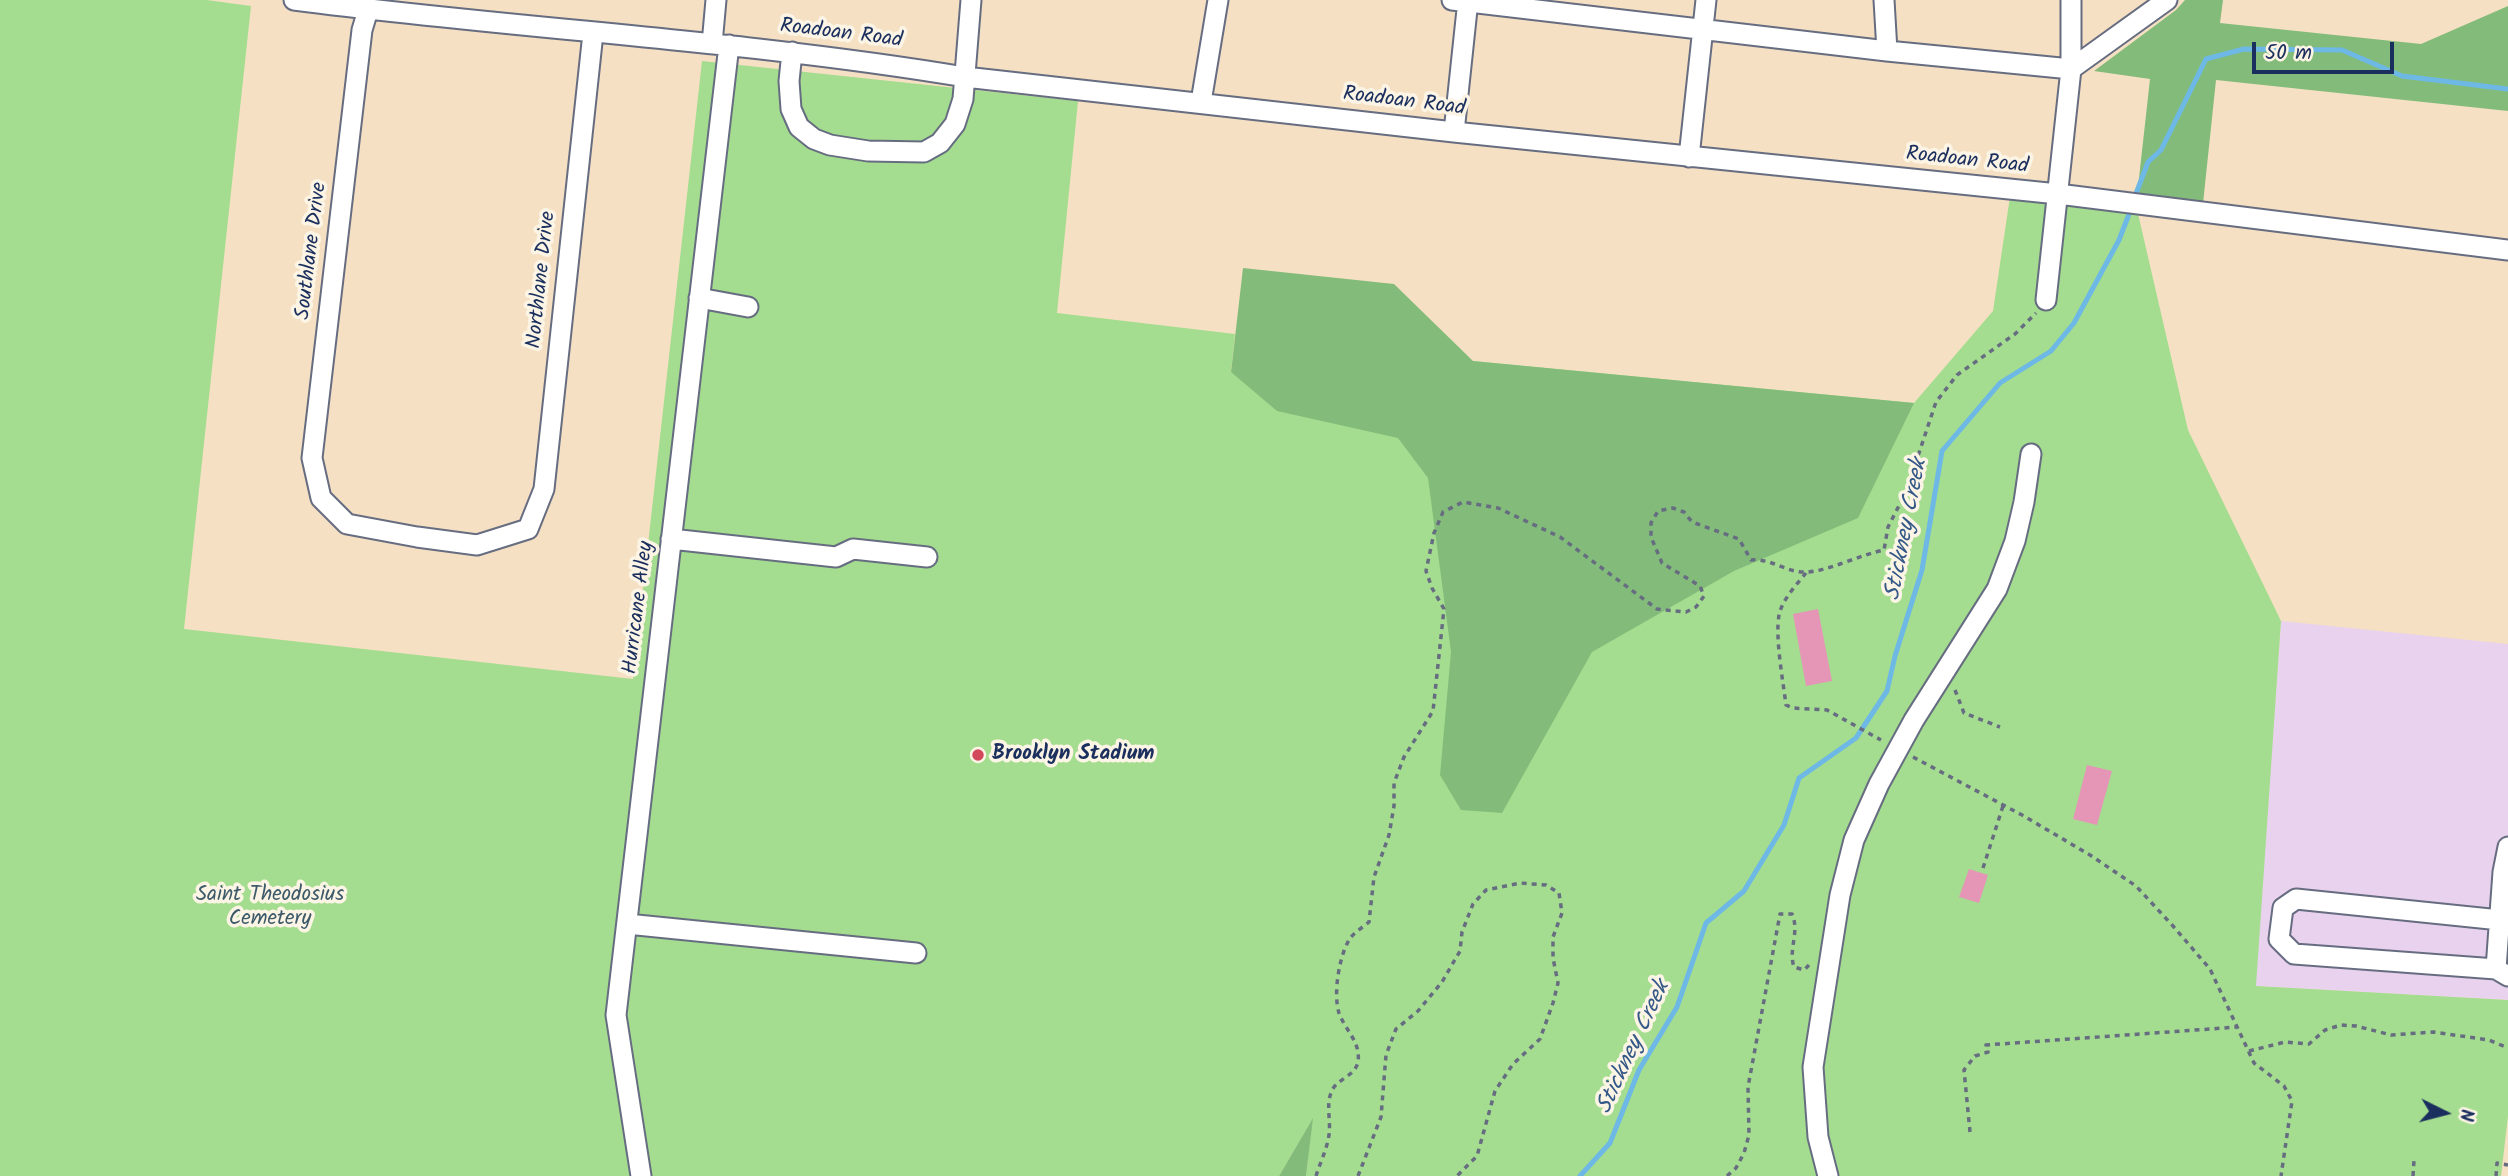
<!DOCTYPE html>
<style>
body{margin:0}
#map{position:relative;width:2508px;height:1176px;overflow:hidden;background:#f5e0c3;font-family:Kalam,sans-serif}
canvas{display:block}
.north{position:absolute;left:2410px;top:1078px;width:70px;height:70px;-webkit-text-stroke:5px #fcf5e5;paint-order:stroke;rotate:96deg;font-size:19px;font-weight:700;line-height:28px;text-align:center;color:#1b2f5e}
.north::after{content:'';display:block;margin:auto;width:24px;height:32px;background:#1b2f5e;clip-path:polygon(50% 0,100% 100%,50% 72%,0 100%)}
.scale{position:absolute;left:2252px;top:42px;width:142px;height:32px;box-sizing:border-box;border:4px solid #1b2f5e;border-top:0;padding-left:9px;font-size:21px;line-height:24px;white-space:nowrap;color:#1b2f5e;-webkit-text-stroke:5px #fcf5e5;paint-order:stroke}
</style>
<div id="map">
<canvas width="2508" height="1176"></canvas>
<div class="north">N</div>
<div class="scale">50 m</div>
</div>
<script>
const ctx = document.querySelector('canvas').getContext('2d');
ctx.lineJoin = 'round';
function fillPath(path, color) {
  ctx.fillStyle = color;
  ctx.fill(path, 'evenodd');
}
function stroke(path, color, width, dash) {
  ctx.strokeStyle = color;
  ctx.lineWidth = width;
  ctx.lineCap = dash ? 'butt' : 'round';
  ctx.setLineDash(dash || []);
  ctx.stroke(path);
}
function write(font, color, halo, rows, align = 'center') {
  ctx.font = font + ' Kalam,sans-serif';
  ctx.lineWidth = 7;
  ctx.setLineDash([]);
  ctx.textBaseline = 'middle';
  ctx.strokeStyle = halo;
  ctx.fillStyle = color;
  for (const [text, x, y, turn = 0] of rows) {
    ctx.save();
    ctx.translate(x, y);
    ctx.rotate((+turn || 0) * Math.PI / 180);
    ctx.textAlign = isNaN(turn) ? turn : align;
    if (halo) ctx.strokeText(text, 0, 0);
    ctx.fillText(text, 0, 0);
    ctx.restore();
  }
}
const built = new Path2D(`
 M2281,621L2508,644V1000L2255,986Z`);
const green = new Path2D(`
 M0,0H207L251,6L184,629L633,679L702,61L1078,101L1057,313L1235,334L1231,372L1409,355L1914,403L1993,311L2011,190L2136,205L2188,430L2281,621L2256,986L2508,1000V1116L2501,1176H1306L1312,1120L1279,1176H0Z`);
const forest = new Path2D(`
 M2185,0H2223L2220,23L2421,44L2508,6V111L2216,80L2202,213L2136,205L2150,79L2094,71L2176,10Z
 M1243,268L1394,284L1473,361L1914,403L1858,518L1734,571L1592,652L1502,813L1461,810L1440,775L1451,652L1428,478L1398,438L1277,411L1231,372Z
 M1313,1118L1306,1176H1279Z`);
const stream = new Path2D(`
 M2134,199L2148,162L2161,150L2206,59L2244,49L2342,50L2402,76L2508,89
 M1580,1176L1610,1143L1639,1070L1677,1007L1706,923L1744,891L1784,825L1799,778L1856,738L1887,691L1895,656L1922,570L1942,451L2000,383L2051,351L2074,323L2119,240L2131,209`);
const building = new Path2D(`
 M1818,609L1832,681L1806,686L1793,614Z
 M2087,765L2112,771L2097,825L2073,819Z
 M1969,869L1988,875L1979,903L1959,897Z`);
const path = new Path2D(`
 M1806,573C1797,584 1782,600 1779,615C1775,638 1783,681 1786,705L1793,708L1827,710L1881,740
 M1955,690L1964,713L2000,727
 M1913,757L2022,815L2090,855L2136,886L2173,926L2210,969L2254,1063L2284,1086L2292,1101L2281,1176
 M1983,868L2003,806
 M2249,1051L2285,1042L2309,1044L2325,1030L2341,1025L2356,1026L2391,1035L2433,1032L2489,1040L2508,1048
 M1970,1132L1964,1070L1975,1056L1988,1052L1986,1045L2238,1027
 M1316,1176C1320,1163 1327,1149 1329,1135C1331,1122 1326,1105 1331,1093C1335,1079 1355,1077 1358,1062C1361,1042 1345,1030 1339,1013C1333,994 1339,957 1349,940C1353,933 1362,928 1369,922L1374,877L1389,835L1394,806V783L1404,757L1433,711L1444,609L1432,588L1426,571L1434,533L1443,512L1463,502L1498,508L1560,537L1657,609L1686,612L1696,607L1704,596L1700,586L1662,563L1651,537V523L1658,511L1673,508L1684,512L1692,522L1739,539L1751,560C1771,558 1785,572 1804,572C1824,573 1862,554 1884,550L1888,527L1906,492L1936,402L1957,375L2015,334L2036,313
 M1358,1176L1381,1117L1386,1055L1396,1029L1418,1011L1442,982L1460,951L1462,932L1473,904L1486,890L1520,883L1546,885L1559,893L1562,913L1553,937V958L1558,983L1553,1003L1540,1039L1513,1064L1495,1091L1477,1156L1457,1176
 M1727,1176L1736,1168L1744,1153L1749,1135L1748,1087L1780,914H1792C1800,932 1788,949 1794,967L1804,970L1809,965
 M2413,1176L2414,1160
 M2496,1176L2497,1163L2508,1165`);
const minor = new Path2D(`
 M294,0C518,29 743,40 965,77L1454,132L2058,194L2508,250
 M1452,0L1887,51L2071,69V0
 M1884,0L1887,51
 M368,10L362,30L312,458L321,498L347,524L417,537L477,545L528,529L544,489L593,33
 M712,44L716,0
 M792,52L789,81L791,109L799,127L814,139L830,145L868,151L924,152L940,143L955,124L963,99L971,0
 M1201,102L1218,0
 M1454,132L1468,0
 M1689,157L1706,0
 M699,298L748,307
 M2046,300L2071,69L2167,0
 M671,539L836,557L853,549L927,557
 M2508,847L2503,872L2496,969L2508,976
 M627,924L916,953
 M2496,969L2294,954L2279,939L2283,908L2296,899L2500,920
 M641,1176L616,1015L729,45
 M1828,1176L1818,1137L1813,1067L1840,895L1854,840L1879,784L1914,720L1997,589L2015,541L2024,502L2031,454`);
const markers = [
 [978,755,7,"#d1495b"]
];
const streetNames = [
 ["Roadoan Road",841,35,7],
 ["Roadoan Road",1404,103,7],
 ["Roadoan Road",1967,162,6],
 ["Southlane Drive",313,251,-83],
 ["Northlane Drive",543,280,-84],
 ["Hurricane Alley",640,608,-83]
];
const poiNames = [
 ["Brooklyn Stadium",992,755]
];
const parkNames = [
 ["Saint Theodosius",270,896],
 ["Cemetery",270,920]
];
const waterNames = [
 ["Stickney Creek",1908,530,-79],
 ["Stickney Creek",1635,1048,-65]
];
fillPath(built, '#e9d2ee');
fillPath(green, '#a4dd8f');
fillPath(forest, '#83bc7a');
stroke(stream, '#6eb8e6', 5);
fillPath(building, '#e596b6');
stroke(minor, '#676d81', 23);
stroke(path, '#676d81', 3.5, [5, 5]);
stroke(minor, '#fff', 19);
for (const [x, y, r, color] of markers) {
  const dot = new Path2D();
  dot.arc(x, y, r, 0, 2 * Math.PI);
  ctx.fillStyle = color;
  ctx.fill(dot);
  stroke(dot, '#fcf5e5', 2.5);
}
write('21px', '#1b2f5e', '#fcf5e5', streetNames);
write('bold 21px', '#1b2f5e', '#fcf5e5', poiNames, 'left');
write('21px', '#3d5a6a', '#fcf5e5', parkNames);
write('italic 23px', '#345887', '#fcf5e5', waterNames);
</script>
